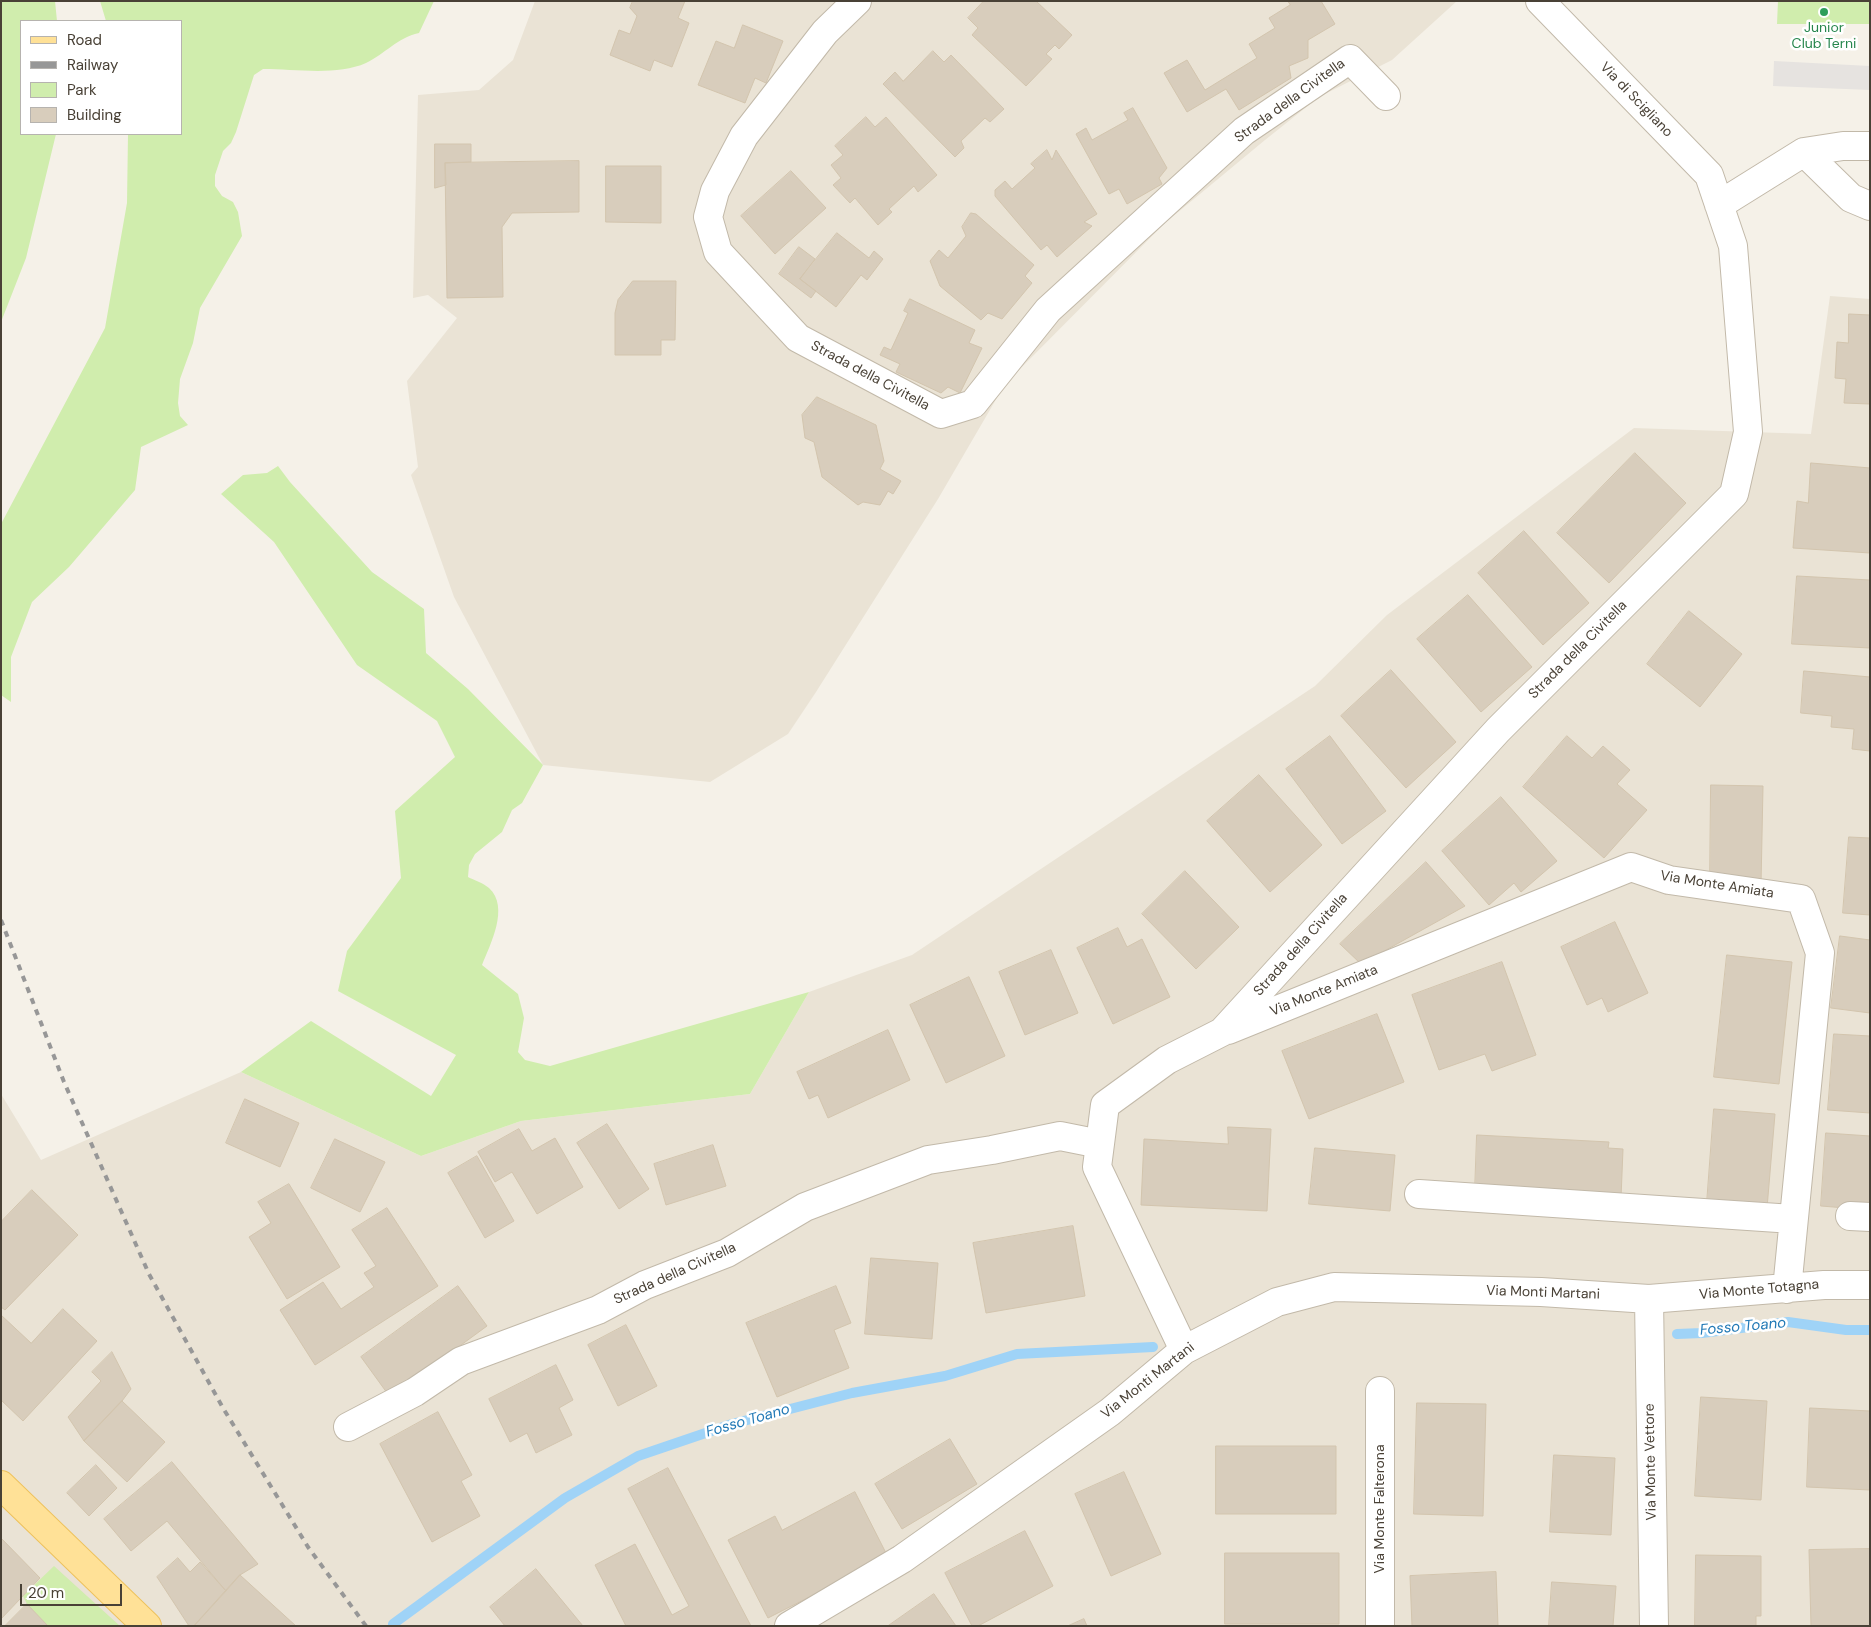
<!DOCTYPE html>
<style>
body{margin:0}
#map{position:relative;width:1871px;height:1627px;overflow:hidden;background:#f5f1e8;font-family:"DM Sans",sans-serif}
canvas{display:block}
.frame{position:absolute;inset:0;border:2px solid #494136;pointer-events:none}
.legend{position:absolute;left:20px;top:20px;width:162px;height:115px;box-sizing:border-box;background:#fff;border:1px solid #b6b3af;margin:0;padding:6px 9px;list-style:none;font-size:15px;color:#494136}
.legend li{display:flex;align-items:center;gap:10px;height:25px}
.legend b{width:25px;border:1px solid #b6b3af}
.scale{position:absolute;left:20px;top:1584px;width:102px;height:22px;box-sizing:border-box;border:2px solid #494136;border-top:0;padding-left:6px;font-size:15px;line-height:18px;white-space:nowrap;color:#494136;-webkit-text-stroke:4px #fff;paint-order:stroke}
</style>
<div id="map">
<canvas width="1871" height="1627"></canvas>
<div class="frame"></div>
<ul class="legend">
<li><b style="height:6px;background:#ffe197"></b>Road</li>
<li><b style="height:6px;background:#979797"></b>Railway</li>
<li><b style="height:14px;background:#d0edad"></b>Park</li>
<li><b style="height:14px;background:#d8cdbc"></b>Building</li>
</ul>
<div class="scale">20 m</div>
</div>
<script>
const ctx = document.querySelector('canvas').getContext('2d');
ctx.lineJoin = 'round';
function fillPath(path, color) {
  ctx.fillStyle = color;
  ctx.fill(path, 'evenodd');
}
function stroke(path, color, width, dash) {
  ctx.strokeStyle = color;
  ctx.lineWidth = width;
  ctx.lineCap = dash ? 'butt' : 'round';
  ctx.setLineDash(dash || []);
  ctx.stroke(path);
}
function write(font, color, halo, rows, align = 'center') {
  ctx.font = font + ' "DM Sans",sans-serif';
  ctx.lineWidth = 5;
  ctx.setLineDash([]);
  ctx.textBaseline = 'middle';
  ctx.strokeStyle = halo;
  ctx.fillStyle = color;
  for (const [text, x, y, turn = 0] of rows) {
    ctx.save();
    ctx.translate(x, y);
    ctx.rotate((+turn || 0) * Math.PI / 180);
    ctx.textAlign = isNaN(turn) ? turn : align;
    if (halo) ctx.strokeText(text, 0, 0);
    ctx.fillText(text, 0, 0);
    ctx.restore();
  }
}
const residential = new Path2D(`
 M535,1H1457L1392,60L1319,97L1265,140L1165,223L1005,384L938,499L816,692L788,734L710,782L543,765L454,597L411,475L418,467L407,381L457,318L428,295L413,298L418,95L479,90L513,60Z
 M1830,296L1870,299V1626H1V1094L41,1160L241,1072L421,1156L521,1121L750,1094L809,992L912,955L1315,686L1387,615L1634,428L1811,434Z`);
const green = new Path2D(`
 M1,1H55L57,21H21V134H56L26,258L1,322Z
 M100,1H434L419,33C397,38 385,54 366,63C337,76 295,69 263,69L254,75L236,132L231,143L223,151L215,175V186L222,196L233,202L238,212L242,236L200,308L193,343L180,379L178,403L180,416L188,425L141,447L135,490L69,567L32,602L11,657V702L1,695V524L105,328L127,203L128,134H181V21H106Z
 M1778,1H1870V24H1777Z
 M278,466L290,482L372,572L424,609L426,653L468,689L543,765L522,803L512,810L502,832L475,854L469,865L468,877C474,880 483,883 489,888C510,907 490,945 482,965L518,994L524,1018L518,1052L525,1060L550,1066L809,992L750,1094L521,1121L421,1156L241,1072L311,1021L431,1096L456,1055L338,991L347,951L401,878L395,811L455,757L437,721L357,665L274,542L221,494L243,475L267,473Z
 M54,1566L120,1626H48L27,1604L23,1596Z`);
const parking = new Path2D(`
 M1774,61L1870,66V90L1773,86Z`);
const stream = new Path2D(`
 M1677,1334L1702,1333L1788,1322L1846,1330H1870
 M393,1624L565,1498L638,1456L732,1424L852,1393L945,1376L1017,1354L1153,1347`);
const building = new Path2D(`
 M633,1H685L678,18L689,23L672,67L654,60L650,71L610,55L619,30L630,34L637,16L630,8Z
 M984,1H1036L1072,35L1059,49L1055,45L1046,54L1052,59L1026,86L972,35L978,28L968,18Z
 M1288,1H1321L1335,24L1308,40V58L1289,66L1291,78L1239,110L1226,89L1187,112L1164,73L1187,60L1205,90L1257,58L1249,44L1275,28L1269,18L1290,5Z
 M743,25L783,41L766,83L755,78L745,103L698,85L716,41L734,48Z
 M933,51L944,62L951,55L1004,109L990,122L985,118L961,141L964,148L955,157L883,84L895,72L903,81Z
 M1133,108L1167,168L1159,178L1162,184L1127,204L1119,189L1109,194L1076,134L1086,128L1092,140L1128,120L1124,113Z
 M866,117L875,127L886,117L937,175L918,192L914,186L889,209L892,212L878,225L855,198L850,203L833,185L841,178L831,165L843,155L835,146Z
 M435,144H471V162L445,163L446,185L435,188Z
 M1047,150L1052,160L1056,150L1097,214L1084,222L1092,226L1057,257L1047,245L1041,250L995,196V190L1005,181L1012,189L1035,168L1031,164Z
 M579,161V212L512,213L502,227L503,297L447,298L445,163Z
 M606,166H661V223L606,222Z
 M791,171L826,208L775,254L741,216Z
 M971,213L976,214L1034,265L1025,276L1032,283L1002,319L988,313L981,320L940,286L930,261L939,250L948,258L966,236L962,227Z
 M837,233L869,258L874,251L883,259L867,280L861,275L836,307L800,279Z
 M799,247L815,259L800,279L816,291L811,298L779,274Z
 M633,281H676L675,340H661V355H615V313L618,300Z
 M910,299L975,330L969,343L982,348L960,393L948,387L941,393L896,372L900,364L880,355L884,347L891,350L908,313L904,311Z
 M1849,314L1870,315V404L1844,403L1846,379L1835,378L1837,342L1848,343Z
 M817,397L876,425L884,461L880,469L901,481L893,494L888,491L880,505L863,502L858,505L822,477L814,442L805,438L802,415Z
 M1635,453L1686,503L1609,583L1557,533Z
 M1811,463L1870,468V553L1793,548L1797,501L1808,503Z
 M1524,531L1589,603L1543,645L1478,573Z
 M1797,576L1870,580V648L1792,644Z
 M1468,595L1532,667L1481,712L1417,639Z
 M1689,611L1742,654L1700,707L1647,664Z
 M1391,670L1456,742L1406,788L1341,716Z
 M1804,671L1870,677V751L1852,749L1854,729L1831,727L1832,716L1801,713Z
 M1330,736L1386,811L1342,844L1286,769Z
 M1567,736L1592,758L1603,746L1630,770L1617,784L1647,810L1604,858L1523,787Z
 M1259,775L1322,845L1270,892L1207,821Z
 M1711,785L1763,786L1761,885L1710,884Z
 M1501,797L1557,861L1521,892L1514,883L1489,905L1442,851Z
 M1849,837L1870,838V915L1843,913Z
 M1426,862L1465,906L1361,964L1340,944Z
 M1185,871L1239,927L1196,969L1142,914Z
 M1615,922L1648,993L1608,1012L1602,998L1587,1005L1561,947Z
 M1118,928L1127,947L1142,939L1170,997L1113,1024L1077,948Z
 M1840,936L1870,940V1013L1831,1008Z
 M1051,950L1078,1013L1025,1035L999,972Z
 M1727,955L1792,962L1779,1084L1714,1077Z
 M1502,962L1536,1055L1492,1071L1485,1054L1439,1070L1412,995Z
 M969,977L1005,1056L946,1083L910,1005Z
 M1377,1014L1404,1082L1309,1119L1282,1051Z
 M888,1030L910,1080L828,1118L818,1095L809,1099L797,1072Z
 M1834,1034L1870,1036V1113L1828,1110Z
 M245,1099L299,1123L280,1167L226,1143Z
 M1714,1109L1775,1114L1767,1208L1707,1203Z
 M607,1124L649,1189L619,1209L577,1143Z
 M1228,1127L1271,1129L1267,1211L1141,1205L1144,1139L1228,1144Z
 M519,1129L532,1151L555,1138L583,1187L537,1214L512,1172L495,1182L478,1152Z
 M1826,1133L1870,1136V1210L1821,1206Z
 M1477,1135L1609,1142L1608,1148L1623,1149L1621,1198L1475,1191Z
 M335,1139L385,1162L360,1212L311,1188Z
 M713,1145L726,1186L666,1205L654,1164Z
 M1315,1148L1395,1155L1390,1211L1309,1204Z
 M477,1156L514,1221L485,1238L448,1173Z
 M289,1184L340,1267L287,1299L249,1237L271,1223L258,1202Z
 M32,1190L78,1235L5,1310L1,1307V1222Z
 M387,1208L438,1286L315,1365L280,1310L323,1282L341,1309L374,1287L364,1273L376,1266L352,1230Z
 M1073,1226L1085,1296L986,1313L973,1243Z
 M871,1258L938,1263L932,1339L865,1334Z
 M458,1286L487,1326L390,1397L361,1357Z
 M836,1286L851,1323L834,1330L849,1368L777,1397L746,1323Z
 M63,1309L97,1341L23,1421L1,1400V1315L31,1343Z
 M626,1325L657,1386L618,1406L588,1345Z
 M112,1352L131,1389L122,1401L84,1441L68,1417L101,1381L92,1372Z
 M556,1365L573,1400L559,1408L572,1435L536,1453L527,1433L510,1442L489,1399Z
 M1701,1397L1767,1401L1761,1500L1695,1496Z
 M122,1401L165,1442L127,1482L84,1441Z
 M1417,1403L1486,1404L1483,1516L1414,1514Z
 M1810,1408L1870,1411V1490L1807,1487Z
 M438,1412L472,1475L461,1481L480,1516L432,1542L380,1444Z
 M950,1439L977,1484L902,1529L875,1484Z
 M1216,1446H1336V1514H1216Z
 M1554,1455L1615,1458L1611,1535L1550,1532Z
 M172,1462L258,1564L240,1575L226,1591L167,1521L131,1551L104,1519Z
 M96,1465L117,1488L89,1516L67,1493Z
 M668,1468L751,1626H626L595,1565L635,1544L672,1615L689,1606L628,1489Z
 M1124,1472L1161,1554L1111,1576L1075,1494Z
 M855,1492L888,1557L768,1618L728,1540L775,1516L782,1530Z
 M1025,1531L1053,1586L978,1626H972L945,1573Z
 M1,1538L40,1578L1,1619Z
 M1870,1549V1626H1811L1809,1550Z
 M1225,1553H1339V1624H1225Z
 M1696,1555L1761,1556V1616H1756V1626H1695Z
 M178,1558L190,1572L200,1562L226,1591L194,1626H189L157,1577Z
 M536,1569L583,1626H505L490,1607Z
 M1496,1572L1498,1626H1412L1410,1576Z
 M240,1575L296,1626H194Z
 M1552,1582L1616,1586L1613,1626H1549Z
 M934,1594L956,1626H888Z
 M27,1604L48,1626H5Z
 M1084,1619L1087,1626H1068Z`);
const minor = new Path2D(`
 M857,1L825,32L744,136L715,191L708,217L718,252L798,338L941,414L973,404L1048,310L1244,131L1350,59L1386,96
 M1804,152L1851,198L1870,206
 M1719,205L1804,152L1843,146H1870
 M1228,1030L1631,867L1669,880L1801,899L1820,953L1787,1289
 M1419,1194L1793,1219
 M1850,1216L1870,1217
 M1649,1299L1654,1626
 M1184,1350L1097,1167L1105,1105L1167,1060L1222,1032L1498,730L1734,494L1748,432L1733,246L1709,175L1540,1
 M348,1427L415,1392L461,1361L598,1310L645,1285L727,1253L805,1207L928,1160L992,1150L1060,1136L1100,1144
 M789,1626L902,1559L1110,1412L1184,1350L1277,1302L1334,1287L1541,1292L1649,1299L1824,1285H1870
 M1380,1626V1391`);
const primary = new Path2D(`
 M1,1485L147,1626`);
const rail = new Path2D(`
 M1,920L64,1082L149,1274L223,1408L308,1547L366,1626`);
const markers = [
 [1824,12,5,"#2e9e5b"]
];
const leisureNames = [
 ["Junior",1824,28],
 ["Club Terni",1824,44]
];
const streetNames = [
 ["Via di Scigliano",1636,100,46],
 ["Strada della Civitella",1290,101,-36],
 ["Strada della Civitella",870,376,28],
 ["Strada della Civitella",1578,650,-45],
 ["Via Monte Amiata",1717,885,9],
 ["Strada della Civitella",1301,945,-48],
 ["Via Monte Amiata",1324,991,-22],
 ["Strada della Civitella",675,1274,-24],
 ["Via Monte Totagna",1759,1290,-5],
 ["Via Monti Martani",1543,1293,2],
 ["Via Monti Martani",1148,1381,-38],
 ["Via Monte Vettore",1651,1462,-91],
 ["Via Monte Falterona",1380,1509,-90]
];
const waterNames = [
 ["Fosso Toano",1743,1327,-5],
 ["Fosso Toano",748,1421,-16]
];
fillPath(residential, '#eae3d5');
fillPath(green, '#d0edad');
fillPath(parking, '#e6e3e0');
stroke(stream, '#9fd3f7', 10);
fillPath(building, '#d8cdbc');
stroke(building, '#d3c5ae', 1);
stroke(minor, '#c2b9a9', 30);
stroke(primary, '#eec25d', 30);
stroke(minor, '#fff', 28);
stroke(primary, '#ffe197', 28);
stroke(rail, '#979797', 4, [6, 6]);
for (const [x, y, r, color] of markers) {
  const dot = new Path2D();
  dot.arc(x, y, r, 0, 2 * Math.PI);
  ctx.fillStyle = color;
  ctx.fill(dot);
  stroke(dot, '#fff', 2);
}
write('14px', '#27864d', '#fff', leisureNames);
write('14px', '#494136', '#fff', streetNames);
write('italic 15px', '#237ab6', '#fff', waterNames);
</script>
